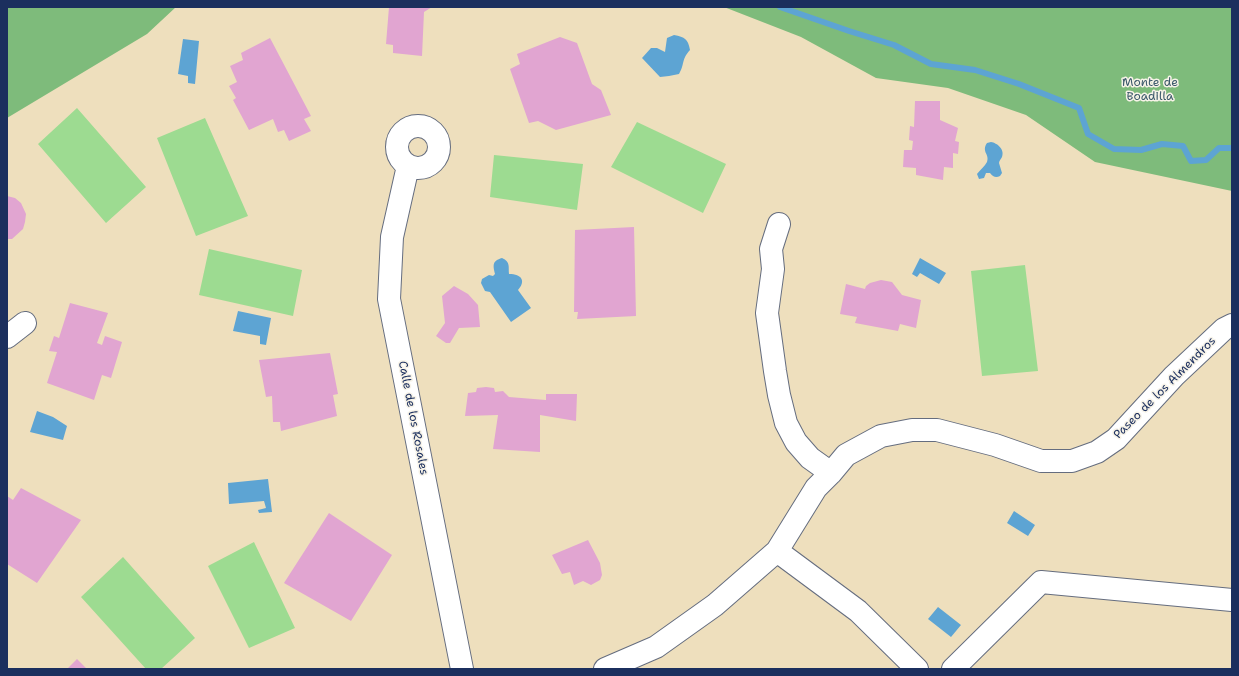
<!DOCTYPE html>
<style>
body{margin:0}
#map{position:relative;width:1239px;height:676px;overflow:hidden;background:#eedfbd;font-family:"Shantell Sans",sans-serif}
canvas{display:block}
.frame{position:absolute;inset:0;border:8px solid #1b2f5e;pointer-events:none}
</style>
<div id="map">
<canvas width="1239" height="676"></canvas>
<div class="frame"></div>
</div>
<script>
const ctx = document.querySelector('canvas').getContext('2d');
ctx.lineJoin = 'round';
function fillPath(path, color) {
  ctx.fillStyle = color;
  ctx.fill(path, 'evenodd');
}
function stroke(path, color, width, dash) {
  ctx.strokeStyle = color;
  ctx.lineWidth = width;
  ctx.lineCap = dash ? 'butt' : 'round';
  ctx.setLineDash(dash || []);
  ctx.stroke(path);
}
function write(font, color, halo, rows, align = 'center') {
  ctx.font = font + ' "Shantell Sans",sans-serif';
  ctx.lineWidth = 3;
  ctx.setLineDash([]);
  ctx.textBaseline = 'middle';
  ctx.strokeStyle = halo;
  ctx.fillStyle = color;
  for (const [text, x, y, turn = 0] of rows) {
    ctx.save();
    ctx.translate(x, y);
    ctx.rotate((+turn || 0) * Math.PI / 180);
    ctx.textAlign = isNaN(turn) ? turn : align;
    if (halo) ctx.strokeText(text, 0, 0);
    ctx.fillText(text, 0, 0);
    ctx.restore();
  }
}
const green = new Path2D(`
 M77,108L146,187L106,223L38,144Z
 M205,118L248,216L196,236L157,138Z
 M637,122L726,164L703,213L611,167Z
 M494,155L583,164L577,210L490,197Z
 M209,249L302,270L293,316L199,295Z
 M1025,265L1038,371L982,376L971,271Z
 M254,542L295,628L249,648L208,566Z
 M123,557L195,638L161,669H146L81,597Z`);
const forest = new Path2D(`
 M7,7H176L147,34L7,118Z
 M724,7H1232V191L1095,162L1026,115L948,88L876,78L801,37Z`);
const water = new Path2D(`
 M674,35C685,37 688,39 690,50C681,60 685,64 679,74L669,76L660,77L642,58L651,48H657L665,52L667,38Z
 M183,39L199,41L195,84L188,83V76L178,74Z
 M991,142C997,143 1005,149 1002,157C1001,159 999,161 999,163L1002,173L1000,176C996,178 993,177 990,173H986L984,178L979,179L977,174C980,170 985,166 987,162C990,154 981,152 987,143Z
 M502,258C511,262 508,267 509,274C522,274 526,281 518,290L531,308L511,322L490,292L485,291L481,283L482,279L489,275L493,276L495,274C493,265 492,261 502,258Z
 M920,258L946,273L939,284L920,273L917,277L912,274Z
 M238,311L271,318L266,345L260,344V336L233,331Z
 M37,411L53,417L67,426L63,440L30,432Z
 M268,479L272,512L259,513L258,510L266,508L264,501L229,504L228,483Z
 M1014,511L1035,525L1028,536L1007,523Z
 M938,607L961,625L951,637L928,619Z`);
const stream = new Path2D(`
 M780,7L849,31L894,45L931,64L975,70L1019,84L1079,108L1088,134L1114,149L1141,150L1162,144L1183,146L1191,161L1206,160L1219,148H1232`);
const building = new Path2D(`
 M389,7H432L424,12L422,56L393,53V45L386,44Z
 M560,37L577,43L592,84L601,90L611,115L556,130L538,121L529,123L510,69L520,64L517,54Z
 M270,38L311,116L304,119L311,131L289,141L284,130L278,132L273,119L249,130L233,100L236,98L229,86L237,82L230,66L243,60L241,53Z
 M915,101H940V120L958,128L955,141L959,142L958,154L953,153V168L944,167L943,180L916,175V168L903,167L904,150H912L913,141L909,140L910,126L914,127Z
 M7,196L15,198L21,203L26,214L25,222L23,229L12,239H7Z
 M634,227L636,316L577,319L578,312H574L575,230Z
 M881,280L892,282L902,295L921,300L916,328L900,324L898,331L855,323L857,317L840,314L846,284L865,289L866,286L870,283Z
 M454,286L468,294L478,305L480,327L459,328L450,343H446L436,336L445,323L442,296Z
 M70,303L108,313L97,343L102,345L105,336L122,342L111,378L102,375L94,400L47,383L57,352L49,351L54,336L59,338Z
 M330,353L338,394L333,395L337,416L281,431L280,422H273L272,396L266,397L259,360Z
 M486,387L494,388L495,392L503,391L509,397L546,400V394H577L576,421L540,415V452L493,449L498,415L465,416L468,393L476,392L477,388Z
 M21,488L81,520L37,583L7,564V496L13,500Z
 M329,513L392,555L351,621L284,583Z
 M588,540L600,563L602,575L600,580L591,585L583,581L574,585L570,572L562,574L552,555Z
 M77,659L87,669H67Z`);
const minor = new Path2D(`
 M397 147a21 21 0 1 1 42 0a21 21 0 1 1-42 0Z
 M408,166L392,237L389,299L462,669
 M779,224L771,249L773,269L767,313L775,371L779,395L786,423L796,442L810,458L831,473
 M7,337L25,323
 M777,551L858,611L917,669
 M605,669L656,647L715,605L777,551L816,488L831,473L846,455L881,436L912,430H937L995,445L1041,461H1072L1097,452L1116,439L1174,376L1224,329L1232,325
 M953,669L1041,582L1232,600`);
const parkNames = [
 ["Monte de",1150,83],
 ["Boadilla",1150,97]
];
const streetNames = [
 ["Paseo de los Almendros",1165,388,-45],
 ["Calle de los Rosales",413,418,79]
];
fillPath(green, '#9ddb91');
fillPath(forest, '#7ebb7b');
fillPath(water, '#5da4d3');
stroke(stream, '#5da4d3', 6);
fillPath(building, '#e1a5d1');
stroke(minor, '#656d7f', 24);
stroke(minor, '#fff', 22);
write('12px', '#3c5a6b', '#f7f3e8', parkNames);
write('12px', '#1b2f5e', '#f7f3e8', streetNames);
</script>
